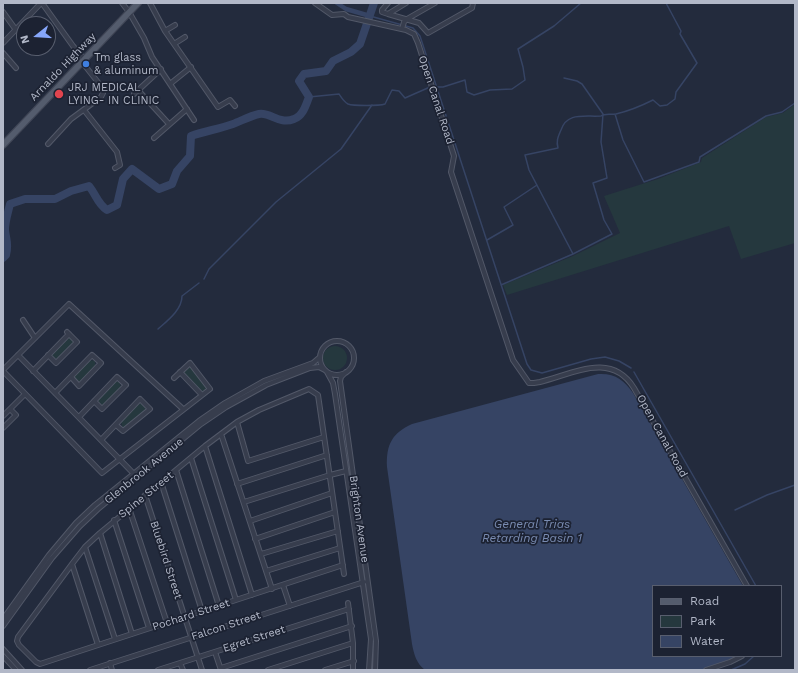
<!DOCTYPE html>
<style>
body{margin:0}
#map{position:relative;width:798px;height:673px;overflow:hidden;background:#232b3d;font-family:"Work Sans",sans-serif}
canvas{display:block}
.frame{position:absolute;inset:0;border:4px solid #b2b8c8;pointer-events:none}
.legend{position:absolute;left:652px;top:585px;width:130px;height:72px;box-sizing:border-box;background:#1c2232;border:1px solid #585e6e;margin:0;padding:5px 7px;list-style:none;font-size:12px;color:#b2b8c8}
.legend li{display:flex;align-items:center;gap:8px;height:20px}
.legend b{width:20px;border:1px solid #585e6e}
.north{position:absolute;left:16px;top:16px;width:40px;height:40px;box-sizing:border-box;background:#1c2232;border:1px solid #585e6e;border-radius:50%;rotate:253deg;font-size:11px;font-weight:700;line-height:16px;text-align:center;color:#b2b8c8}
.north::after{content:'';display:block;margin:auto;width:14px;height:18px;background:#86a6fa;clip-path:polygon(50% 0,100% 100%,50% 72%,0 100%)}
</style>
<div id="map">
<canvas width="798" height="673"></canvas>
<div class="frame"></div>
<ul class="legend">
<li><b style="height:5px;background:#545c6d"></b>Road</li>
<li><b style="height:11px;background:#25383e"></b>Park</li>
<li><b style="height:11px;background:#364464"></b>Water</li>
</ul>
<div class="north">N</div>
</div>
<script>
const ctx = document.querySelector('canvas').getContext('2d');
ctx.lineJoin = 'round';
function fillPath(path, color) {
  ctx.fillStyle = color;
  ctx.fill(path, 'evenodd');
}
function stroke(path, color, width, dash) {
  ctx.strokeStyle = color;
  ctx.lineWidth = width;
  ctx.lineCap = dash ? 'butt' : 'round';
  ctx.setLineDash(dash || []);
  ctx.stroke(path);
}
function write(font, color, halo, rows, align = 'center') {
  ctx.font = font + ' "Work Sans",sans-serif';
  ctx.lineWidth = 3.5;
  ctx.setLineDash([]);
  ctx.textBaseline = 'middle';
  ctx.strokeStyle = halo;
  ctx.fillStyle = color;
  for (const [text, x, y, turn = 0] of rows) {
    ctx.save();
    ctx.translate(x, y);
    ctx.rotate((+turn || 0) * Math.PI / 180);
    ctx.textAlign = isNaN(turn) ? turn : align;
    if (halo) ctx.strokeText(text, 0, 0);
    ctx.fillText(text, 0, 0);
    ctx.restore();
  }
}
const green = new Path2D(`
 M795,104V243L741,259L729,226L507,295L503,285L573,256L620,233L604,196L658,179L701,162L702,158L766,117L783,113Z
 M70,337L73,341V344L58,359L53,358L52,354Z
 M323 358a12 12 0 1 1 24 0a12 12 0 1 1-24 0Z
 M89,360L95,361V366L81,381H77L74,378L75,375Z
 M188,367L191,368L207,387L203,392L184,374V370Z
 M115,382H119L121,387L103,405L98,403L99,399Z
 M142,403L145,406V411L124,428L122,426L121,421L137,405Z`);
const water = new Path2D(`
 M598,374C615,373 624,380 633,393L743,586H653V656H738L725,662L700,670H425C416,663 414,654 412,644L387,467C386,445 392,433 412,424Z`);
const stream = new Path2D(`
 M370,16L413,28L420,36L527,364L531,370L542,373L591,359L605,357L619,361L631,368
 M436,87H443L465,80L467,92L474,95L490,90L512,89L525,80L523,67L518,49L554,26L581,3
 M309,97L339,94C341,97 344,102 348,104C353,106 379,106 385,104L392,90L399,91L405,98L430,87
 M615,114L623,140L644,182L699,162L700,157L766,116L782,112L795,103
 M487,240L513,225L504,207L537,185
 M573,254L529,170L525,155L558,148C556,141 558,137 561,130C567,112 584,117 601,116C605,113 611,115 616,114C629,111 641,106 653,100L660,106L667,105L675,99L676,92L697,63L680,34L681,31L666,3
 M204,279L209,269L276,202L341,149L372,105
 M501,285L573,254L612,234L604,220L593,183L607,178L601,142L603,114L582,84L577,81L564,78
 M158,329C167,321 182,310 182,296L199,283
 M634,372L756,586
 M735,510L767,495L795,485
 M731,670L745,664L754,656`);
const canal = new Path2D(`
 M337,3L346,9L370,16`);
const river = new Path2D(`
 M3,258L6,255C9,244 6,240 5,230C5,221 8,213 10,204L25,199H55L71,191L89,186C97,196 97,203 107,210L117,205L123,179L132,169L159,189L172,184L177,171L190,156L191,136C205,131 219,129 233,124C241,121 250,116 259,114C271,112 279,125 294,119C303,116 306,105 309,97L299,81L304,74L326,71L333,61L351,52L360,44L374,3`);
const minor = new Path2D(`
 M42,3L73,46L84,59
 M122,3L129,12L144,38L152,57L194,120
 M150,3L165,31L218,107L230,100L235,106
 M315,3L332,15L344,14L348,17L406,30L414,34L418,43L454,156L451,172L513,360L529,383H534L540,382C573,374 611,351 634,388L747,586
 M388,3L382,10V12L388,14
 M406,3L388,14L419,23L428,33L472,8L473,3
 M3,12L16,30
 M402,29L404,22L407,19L435,3
 M165,31L175,25
 M3,43L41,3
 M174,44L185,37
 M3,53L16,68
 M170,84L191,67
 M138,90L169,124
 M134,94L161,69
 M84,110L117,152L120,165L115,168
 M154,138L187,109
 M48,144L71,119L101,97L103,93L101,86L82,62
 M23,320L35,338
 M320 358a17 17 0 1 1 34 0a17 17 0 1 1-34 0Z
 M18,355L134,474
 M48,355L56,363L77,342L67,332
 M3,370L69,304L183,409
 M3,371L102,473L210,389L190,363L174,378
 M33,371L69,334
 M180,372L202,395
 M327,372L333,383L335,394L371,639L369,670
 M346,372L341,377L340,381L376,641L375,670
 M55,393L92,355L101,363L79,386L71,377
 M3,416L25,394
 M79,417L117,377L126,385L102,409L94,401
 M237,422L248,461L324,437
 M3,428L16,415L10,409
 M221,434L272,589
 M101,440L140,399L150,409L123,431L116,425
 M205,446L252,595
 M191,458L236,600
 M176,470L219,606
 M161,482L202,611
 M237,484L327,455
 M145,495L202,670
 M244,502L330,475L346,471
 M129,508L167,623
 M114,520L149,628
 M250,521L332,493
 M100,533L132,634
 M255,539L335,512
 M85,547L115,639
 M261,554L338,531
 M72,564L98,645
 M343,565L40,664L36,662L19,645L17,641L18,637L72,564L85,547L100,533L205,446L237,422L259,410L309,389L318,395C327,455 335,514 344,574
 M266,571L340,548
 M283,585L290,606
 M348,603L353,643V670
 M3,619L49,555L76,523L95,505L199,421L225,403L264,381L313,363L320,357
 M3,626L52,558L80,526L98,509L201,424L226,407L266,385L310,368L319,367L325,370
 M3,649L22,670
 M215,652L221,670
 M3,656L16,670
 M110,663L112,670
 M180,663L183,670
 M221,668L352,626
 M90,670L364,582
 M158,670L349,609
 M268,670L353,643
 M325,670L354,661
 M706,670L730,662L742,656`);
const major = new Path2D(`
 M3,145L138,3`);
const markers = [
 [86,64,4,"#3f7fe0"],
 [59,94,5,"#e0444e"]
];
const poiNames = [
 ["Tm glass",94,58],
 ["& aluminum",94,71],
 ["JRJ MEDICAL",68,88],
 ["LYING- IN CLINIC",68,101]
];
const streetNames = [
 ["Arnaldo Highway",63,67,-46],
 ["Open Canal Road",436,100,72],
 ["Open Canal Road",662,436,61],
 ["Glenbrook Avenue",144,471,-39],
 ["Spine Street",146,495,-39],
 ["Brighton Avenue",359,519,82],
 ["Bluebird Street",166,560,72],
 ["Pochard Street",191,615,-18],
 ["Falcon Street",226,626,-18],
 ["Egret Street",254,639,-18]
];
const waterNames = [
 ["General Trias",532,524],
 ["Retarding Basin 1",532,538]
];
fillPath(green, '#25383e');
fillPath(water, '#364464');
stroke(stream, '#364464', 1.5);
stroke(canal, '#364464', 4.5);
stroke(river, '#364464', 8);
stroke(minor, '#525868', 6);
stroke(major, '#404656', 8);
stroke(minor, '#373d4d', 4);
stroke(major, '#545c6d', 5.5);
for (const [x, y, r, color] of markers) {
  const dot = new Path2D();
  dot.arc(x, y, r, 0, 2 * Math.PI);
  ctx.fillStyle = color;
  ctx.fill(dot);
  stroke(dot, '#1c2232', 1.5);
}
write('11px', '#b2b8c8', '#1c2232', poiNames, 'left');
write('11px', '#b2b8c8', '#1c2232', streetNames);
write('italic 12px', '#798bb1', '#1c2232', waterNames);
</script>
